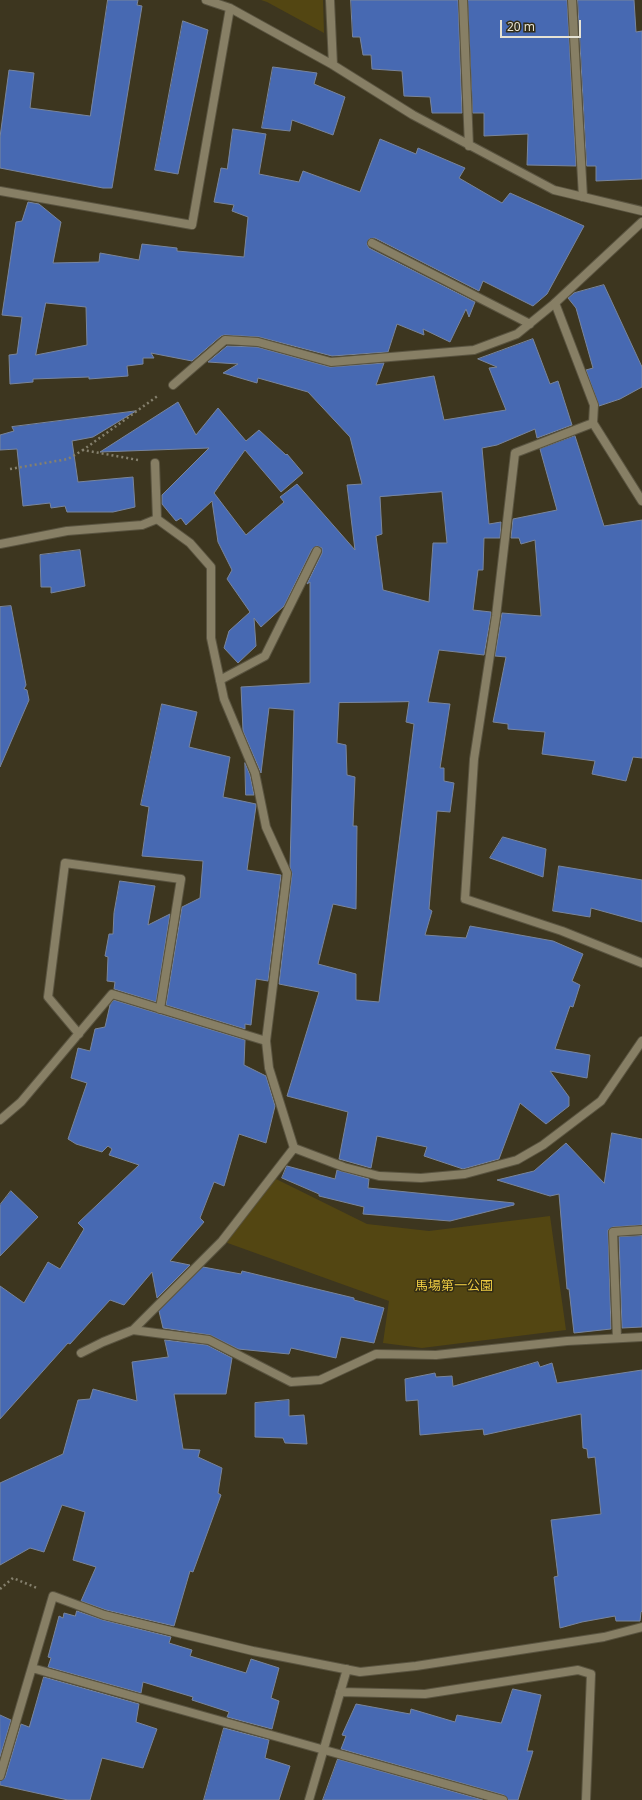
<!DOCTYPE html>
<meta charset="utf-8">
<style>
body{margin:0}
#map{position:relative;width:642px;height:1800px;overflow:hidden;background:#3d361f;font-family:"Noto Sans",sans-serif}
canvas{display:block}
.scale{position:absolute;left:500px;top:20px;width:81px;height:18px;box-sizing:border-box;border:2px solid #e5e2d4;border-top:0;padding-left:5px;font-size:12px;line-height:14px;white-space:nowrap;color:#e5e2d4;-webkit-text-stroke:3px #322c15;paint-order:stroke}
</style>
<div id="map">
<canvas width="642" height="1800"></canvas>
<div class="scale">20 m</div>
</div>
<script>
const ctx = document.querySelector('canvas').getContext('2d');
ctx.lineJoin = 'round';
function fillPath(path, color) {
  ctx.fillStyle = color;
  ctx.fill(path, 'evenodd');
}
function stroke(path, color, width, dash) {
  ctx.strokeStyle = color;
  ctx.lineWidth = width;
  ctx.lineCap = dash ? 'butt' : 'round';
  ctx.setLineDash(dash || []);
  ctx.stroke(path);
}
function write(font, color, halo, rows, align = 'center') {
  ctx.font = font + ' "Noto Sans","Noto Sans JP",sans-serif';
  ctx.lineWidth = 3;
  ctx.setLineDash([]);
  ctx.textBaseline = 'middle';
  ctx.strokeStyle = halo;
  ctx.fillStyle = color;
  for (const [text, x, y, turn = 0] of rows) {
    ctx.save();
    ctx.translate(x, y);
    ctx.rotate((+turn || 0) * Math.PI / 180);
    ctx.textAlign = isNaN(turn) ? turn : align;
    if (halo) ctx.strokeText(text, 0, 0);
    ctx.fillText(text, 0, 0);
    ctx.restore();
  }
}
const green = new Path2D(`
 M261,0H323L324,33L267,2Z
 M272,1177L367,1224L429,1231L550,1216L566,1330L422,1348L383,1343L389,1301L222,1241Z`);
const building = new Path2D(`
 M108,0H138L137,5L142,6L112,188H103L0,168V137L9,70L34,73L30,108L90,116Z
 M351,0H458L462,113H432L430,97L404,96L402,71L372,69L371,55H363L360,37H353Z
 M468,0H567L576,166L527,165L528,134L484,136V113H473Z
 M578,0H634L636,32L642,31V179L596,181V166H587Z
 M183,21L208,30L178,174L155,170Z
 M273,67L317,73L314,84L345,97L333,135L292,120L290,131L262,128Z
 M233,129L266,134L259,174L299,182L303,171L360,192L380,139L416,154L418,148L465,168L459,178L502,203L510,193L584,226L547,294L533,306L483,281L479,291L375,238L369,239L367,244L369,248L475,302L469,317L466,309L450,342L423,329L424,335L397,324L388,352L332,356L259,337L225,335L221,336L192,361L151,353L154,358H143V364L127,366L128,376L89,379V377L33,379V382L10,384L9,355L17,354L22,317L2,315L16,222L22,221L28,202L39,204L61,222L53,263L99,262L100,253L139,260L142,244L177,248V251L244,257L248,217L232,211L234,205L214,202L221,168L227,169ZM46,303L86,307L87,345L36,355Z
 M604,285L642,367V387L620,399L599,406L586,370L593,368L576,308L568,298L574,293Z
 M533,339L550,384L558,381L572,425L537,438L535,429L497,445L482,448L489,524L501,522L500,538H484L483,570H478L473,610L491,612V615L484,655L439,650L428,702L450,704L440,768H444V781L454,783L450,812L437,811L429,909L432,911L425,935L466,938L470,926L553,941L583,954L572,981L580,985L573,1007L570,1006L555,1049L590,1055L587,1078L550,1071L569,1097V1106L546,1124L520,1103L499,1159L463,1169L424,1156L427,1147L377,1136L371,1168L339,1159L348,1112L287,1096L319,992L279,984L292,874L290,867L294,710L269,708L261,773L243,731L241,687L310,683V582L307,584L322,553V548L317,546L312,549L284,606L261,627L254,618L256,646L238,663L224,648L229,631L250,612L227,579L232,570L218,542L212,501L186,525L181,518L176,521L162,504V495L209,448L100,452L178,402L196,435L218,408L246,441L259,430L286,455L287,454L303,473L281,492L245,450L214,493L246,535L284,502L280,497L297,484L355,550L347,485L362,484L350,437L308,392L258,378L257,383L223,373L238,364L208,362L227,346L257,347L330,367L384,363L376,385L434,376L444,420L506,410L489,368L497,367L478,359ZM442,492L447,543H433L429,602L383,590L376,536L382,534L380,497ZM409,702L406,722L414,724L379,1002L356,1000V974L318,964L333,904L356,909L357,826H353L355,777L347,775L346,745L337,743L339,703Z
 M136,411L93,437L72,441L78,482L133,477L135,507L113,512H67L65,506L51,508L50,503L23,506L17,449L0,450V435L14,431L12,427Z
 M575,436L604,526L642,520V758L633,757L626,781L592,774L595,761L542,754L545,732L508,729V724L493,722L506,657L495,656L502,613L541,616L535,540L521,544L519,538H511L513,519L557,510L540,449Z
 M80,550L85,586L51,593V587H41L40,555Z
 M11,606L26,685L24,689L27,690L29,700L0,767V607Z
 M162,704L197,712L189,747L230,757L223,797L256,804V806L247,870L281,875L268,981L256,979L251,1025L245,1024V1029L166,1005L182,907L200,898L203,861L142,856L149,807L141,805Z
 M245,763L250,775L254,795H246Z
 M503,837L546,849L543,877L490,858Z
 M559,866L642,880V922L591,908L590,917L553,911Z
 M120,881L155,886L148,925L170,914L156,1002L114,989L115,982L107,981L108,957L105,956L109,934H113L114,913Z
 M114,1000L245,1040L244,1065L266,1076L275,1106L266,1143L239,1134L224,1186L214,1182L200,1218L204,1222L170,1261L190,1265L157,1298L152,1272L124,1305L110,1300L70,1344L68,1343L0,1419V1286L24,1303L48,1262L60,1269L84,1229L78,1223L139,1165L109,1155L112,1149L108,1146L102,1152L76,1144L68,1139L87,1083L71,1078L78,1048L90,1051L95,1029L105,1027L110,1005Z
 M612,1133L642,1139V1225L613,1227L608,1230L611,1329L574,1333L569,1289H567L559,1194L550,1196L497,1180L534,1171L566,1143L604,1183Z
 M287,1166L335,1179L337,1170L369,1179L368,1188L514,1203V1205L450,1221L363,1214L364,1207L319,1196V1194L282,1178Z
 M11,1191L38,1217L0,1256V1205Z
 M642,1236V1327L622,1328L619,1237Z
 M203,1267L241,1274L242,1271L354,1298V1300L384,1308L374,1343L341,1337L336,1358L291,1348L289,1354L238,1349L210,1335L163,1328L159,1311Z
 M165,1340L207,1345L232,1358L226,1394H174L183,1449L200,1450L198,1457L222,1468L218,1493L221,1495L193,1572L190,1571L174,1626L106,1610L81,1601L96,1567L73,1560L85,1512L62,1505L44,1552L30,1548L0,1565V1483L63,1454L78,1400L90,1399L93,1389L137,1401L132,1362L168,1357Z
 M538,1362L540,1367L552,1363L557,1383L642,1370V1611L641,1612L640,1621H616L615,1616L582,1622L560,1628L554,1577L558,1576L551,1520L601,1514L595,1457L588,1458L587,1449L583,1448L581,1414L484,1435L483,1429L420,1435L418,1400L406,1401L405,1379L435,1373L436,1377L452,1376L453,1386Z
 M289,1400V1416L304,1415L307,1444L285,1443L283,1438L255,1437V1403Z
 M77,1611L103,1620L171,1637L169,1643L192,1650L190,1656L246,1673L251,1659L279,1668L271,1698L279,1701L272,1729L227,1717L229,1712L192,1700L193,1697L143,1682L141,1693L48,1667L51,1658L48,1657L59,1616L63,1618L64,1613L75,1616Z
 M44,1677L139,1704L136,1722L157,1729L143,1768L102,1758L90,1800H68L0,1785V1781L5,1778L21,1724L29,1727Z
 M513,1689L541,1695L527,1751H533L518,1800H508L504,1795L341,1749L346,1736L342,1735L356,1704L410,1714L411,1709L455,1722L457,1715L501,1723Z
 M0,1715L11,1720L0,1757Z
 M224,1728L269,1740L265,1758L290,1766L279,1800H204Z
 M338,1759L483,1800H323Z`);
const path = new Path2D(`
 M138,460L83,450L159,395
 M10,469L68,459L83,450
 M0,1589L13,1578L37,1588`);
const service = new Path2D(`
 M572,0L583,197
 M372,243L530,324
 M173,385L225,340L258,342L331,362L474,350L517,334L555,303
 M593,423L642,501
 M0,544L67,531L142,525L157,519
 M220,680L265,656L317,551
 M617,1338L613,1232L642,1230`);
const minor = new Path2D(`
 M206,0L230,8L333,65L413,115L554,190L642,211
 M330,0L333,65
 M463,0L469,146
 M0,191L192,225L230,8
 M642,222L555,303L594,405L593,423L515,453L496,616L474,759L465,899L562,931L642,963
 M155,463L157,519L190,543L211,567V638L224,699L255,773L266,827L287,873L266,1041L269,1068L294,1148L344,1167L379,1176L421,1178L465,1174L517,1160L543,1145L601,1101L642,1041
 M79,1034L48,997L65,863L181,879L160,1009
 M0,1120L21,1102L112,994L266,1041
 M133,1330L209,1340L291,1382L320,1380L376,1354L436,1355L567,1341L642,1337
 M81,1353L103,1342L133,1330L222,1241L294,1148
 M32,1668L503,1800
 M340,1692L425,1694L578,1670L591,1674L586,1800
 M0,1776L53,1596L104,1615L253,1651L360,1672L416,1666L604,1637L642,1627
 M309,1800L347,1669`);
const parkNames = [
 ["馬場第一公園",454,1286]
];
fillPath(green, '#534612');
fillPath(building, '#4769b2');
stroke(building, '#79859c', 1);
stroke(service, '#5a5440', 10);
stroke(minor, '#5a5440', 10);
stroke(path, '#85806d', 2.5, [2, 3]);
stroke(service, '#877f65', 8);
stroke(minor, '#877f65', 8);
write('13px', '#ebc942', '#322c15', parkNames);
</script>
